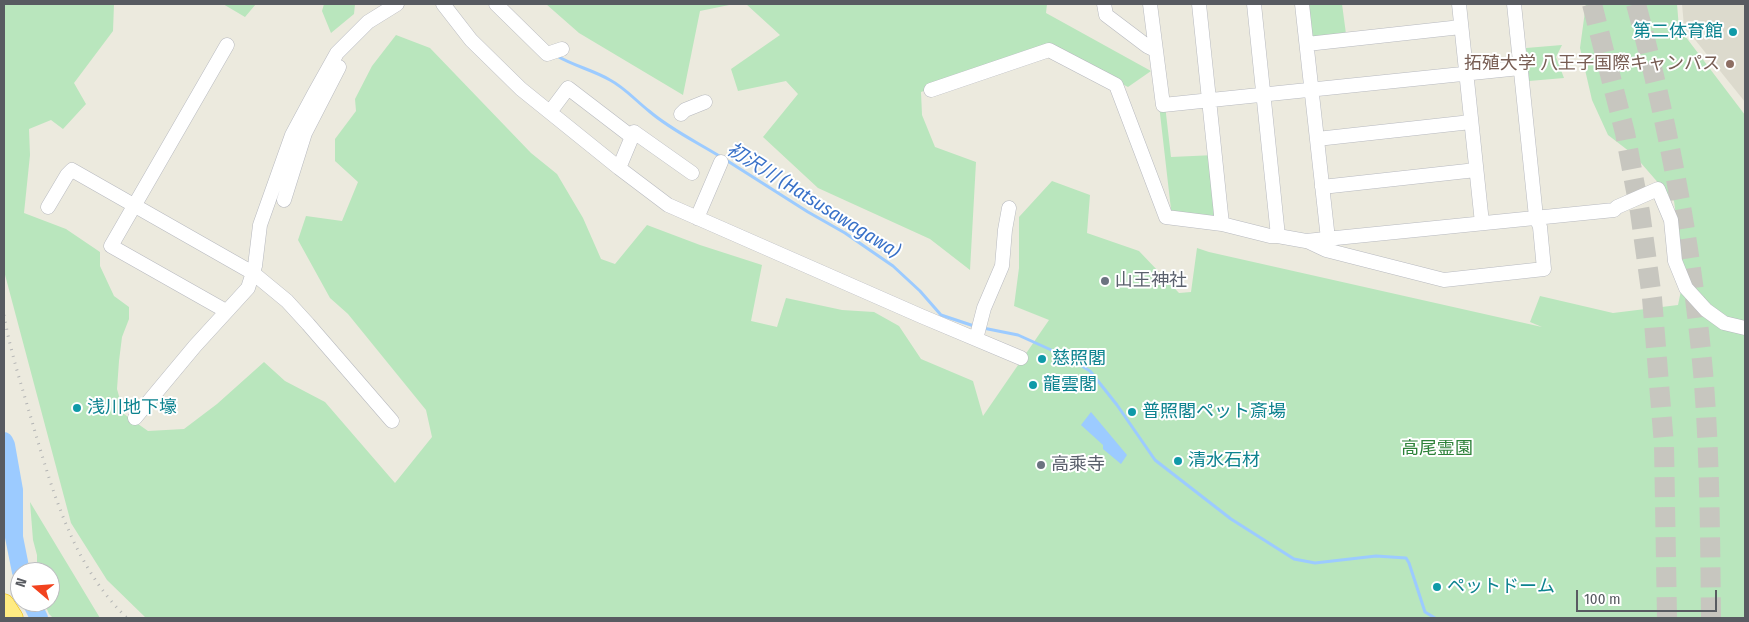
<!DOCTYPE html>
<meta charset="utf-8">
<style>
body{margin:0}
#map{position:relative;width:1749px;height:622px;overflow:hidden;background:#eceade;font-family:"Fira Sans Condensed",sans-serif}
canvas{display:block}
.frame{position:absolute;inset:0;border:5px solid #585b61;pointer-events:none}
.north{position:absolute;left:10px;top:562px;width:50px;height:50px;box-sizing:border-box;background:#fff;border:1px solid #bcbdc0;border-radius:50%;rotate:288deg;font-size:14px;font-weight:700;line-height:20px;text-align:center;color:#585b61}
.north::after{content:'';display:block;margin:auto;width:18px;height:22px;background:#f2421e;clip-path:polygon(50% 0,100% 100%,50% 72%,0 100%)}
.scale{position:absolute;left:1576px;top:590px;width:141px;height:22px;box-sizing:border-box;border:2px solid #585b61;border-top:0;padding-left:6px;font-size:15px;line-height:18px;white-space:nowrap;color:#585b61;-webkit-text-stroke:4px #fff;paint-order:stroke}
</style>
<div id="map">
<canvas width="1749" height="622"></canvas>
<div class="frame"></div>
<div class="north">N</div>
<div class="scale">100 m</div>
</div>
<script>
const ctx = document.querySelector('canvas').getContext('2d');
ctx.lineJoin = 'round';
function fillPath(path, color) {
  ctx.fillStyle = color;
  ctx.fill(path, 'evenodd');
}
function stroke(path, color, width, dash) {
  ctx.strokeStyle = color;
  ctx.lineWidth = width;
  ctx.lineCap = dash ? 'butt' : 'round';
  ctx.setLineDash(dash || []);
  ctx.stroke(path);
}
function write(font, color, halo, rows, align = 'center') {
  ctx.font = font + ' "Fira Sans Condensed","Noto Sans JP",sans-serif';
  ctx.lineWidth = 4;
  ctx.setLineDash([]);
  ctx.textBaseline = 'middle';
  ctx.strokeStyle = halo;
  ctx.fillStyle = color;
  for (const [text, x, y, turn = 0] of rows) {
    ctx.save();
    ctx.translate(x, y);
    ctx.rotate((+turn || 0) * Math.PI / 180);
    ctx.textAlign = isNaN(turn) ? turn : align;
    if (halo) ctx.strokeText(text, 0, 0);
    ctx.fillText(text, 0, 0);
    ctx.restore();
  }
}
const education = new Path2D(`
 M1682,4H1745V102L1684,26Z`);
const green = new Path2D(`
 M4,4H114L113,31L74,83L86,104L63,129L51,120L29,129L30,155L24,213L66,229L100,252V266L114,296L129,307V319L122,337L119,361L117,389L124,414L148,431L184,429L217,404L264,362L285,381L325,402L395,483L432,437L426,410L348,314L330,298L298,240L306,216L342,221L358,182L335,161V139L356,111L355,99L372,66L396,35L430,48L531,153L557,174L583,218L601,259L615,264L647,225L700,245L762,265L751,321L777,327L786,298L842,310L874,312L899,326L921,359L973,381L983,416L1049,320L1014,306L1019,268V217L1052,181L1090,195L1087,233L1139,251L1179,293L1191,292L1197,248L1209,252L1542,327L1530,322L1540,296L1613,313L1678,305L1683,281L1681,252L1674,201L1634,155L1608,135L1592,100L1580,48L1586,4H1677L1679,28L1745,115V618H146L107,580L71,523L4,271Z
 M223,4H256L245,17Z
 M324,4H355L354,14L331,33L322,11Z
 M546,4H734L700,11L683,95L579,33Z
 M746,4H1047L1046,13L1151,71L1128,87L1049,47L921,92L922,115L935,147L976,162L970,270L930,239L818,188L763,137L798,94L786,81L738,91L731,69L780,35Z
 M1307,4H1342L1346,34L1311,38Z
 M1562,45L1556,57L1564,78L1529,81L1526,48Z
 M1159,105H1165L1171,157L1215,155L1222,224L1172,218Z
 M30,502L100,618H53L49,614L44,602H50V572H37V555L33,540Z`);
const water = new Path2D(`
 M1091,412L1127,455L1121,464L1103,449V445L1081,425Z`);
const stream = new Path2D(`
 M557,56C574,66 593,70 610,80C625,88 635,100 649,111C671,130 697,142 721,157
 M726,160L808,212L845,233L893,266L920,291L941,315L977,327
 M983,328L1018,335L1069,358L1090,371L1117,405L1155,460L1231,519L1294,559L1315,563L1376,556L1406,558L1409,563L1425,612L1435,618`);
const river = new Path2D(`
 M4,441L6,445L14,490V537L21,572
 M31,602L39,618`);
const highwayTunnel = new Path2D(`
 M1592,4L1625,133L1640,212L1652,298L1664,445L1667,618
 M1636,4C1668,124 1692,248 1703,372C1710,454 1710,536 1711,618`);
const minor = new Path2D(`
 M443,4L471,40L521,89L619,168L668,205L921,316L1021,358
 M496,4L547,54L562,49
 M1104,4L1106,15L1147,46L1155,50
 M1150,4L1163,105L1520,68
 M1199,4L1222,224
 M1254,4L1278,236L1306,241L1614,210L1617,207L1658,189L1671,220L1675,261L1686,288L1706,310L1724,323L1745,328
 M1302,4L1328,239
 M1459,4L1482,223
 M1307,44L1461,27
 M931,90L1049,50L1116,85L1166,217L1222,224L1270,236H1278
 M550,112L568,88L632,137
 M681,114L685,110L705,102
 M1317,139L1471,122
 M619,168L634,132L692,173
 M1322,187L1476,170
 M284,200L305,133L339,67
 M48,207L67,175L72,170L253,273L287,301L308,324L392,421
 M697,218L721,162
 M1307,241L1326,250L1444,280L1544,269L1540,227L1536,217L1514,4
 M226,311L111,246L227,45
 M976,339L984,308L1002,266L1005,230L1009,208
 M135,418L195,346L248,288L255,266L260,225L292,135L314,94L337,53L368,22L397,4`);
const highway = new Path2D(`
 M4,604L13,618`);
const rail = new Path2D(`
 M4,315C10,350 21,384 31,418C52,489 72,565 127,618`);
const markers = [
 [1733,32,5,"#0f9aa8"],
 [1730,64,5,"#8d6e63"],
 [1105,281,5,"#6b7280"],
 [1042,359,5,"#0f9aa8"],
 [1033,385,5,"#0f9aa8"],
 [77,408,5,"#0f9aa8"],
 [1132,412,5,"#0f9aa8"],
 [1178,461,5,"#0f9aa8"],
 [1041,465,5,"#6b7280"],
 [1437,587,5,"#0f9aa8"]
];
const cultureNames = [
 ["第二体育館",1723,32,"right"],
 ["慈照閣",1052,359],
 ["龍雲閣",1043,385],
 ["浅川地下壕",87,408],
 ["普照閣ペット斎場",1142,412],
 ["清水石材",1188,461],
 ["ペットドーム",1447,587]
];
const educationNames = [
 ["拓殖大学 八王子国際キャンパス",1720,64]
];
const worshipNames = [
 ["山王神社",1115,281],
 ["高乘寺",1051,465]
];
const parkNames = [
 ["高尾霊園",1437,449]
];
const waterNames = [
 ["初沢川 (Hatsusawagawa)",813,201,32]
];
fillPath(education, '#dcdacd');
fillPath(green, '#b9e6bd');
fillPath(water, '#9ccbff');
stroke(stream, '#9ccbff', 3);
stroke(river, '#9ccbff', 18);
stroke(highwayTunnel, '#c7c6bf', 20, [20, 10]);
stroke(minor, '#b7b9bf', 15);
stroke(highway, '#ebb700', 21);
stroke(minor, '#fff', 14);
stroke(highway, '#ffeb83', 20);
stroke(rail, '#b3b4b4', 3, [1, 6]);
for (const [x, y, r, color] of markers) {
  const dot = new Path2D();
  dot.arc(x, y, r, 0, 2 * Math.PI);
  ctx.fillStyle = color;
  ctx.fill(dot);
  stroke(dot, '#fff', 2);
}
write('18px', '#0d838f', '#fff', cultureNames, 'left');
write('18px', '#785e54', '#fff', educationNames, 'right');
write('18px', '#5b616d', '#fff', worshipNames, 'left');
write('18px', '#2e823a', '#fff', parkNames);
write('italic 19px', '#3971c8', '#fff', waterNames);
</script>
